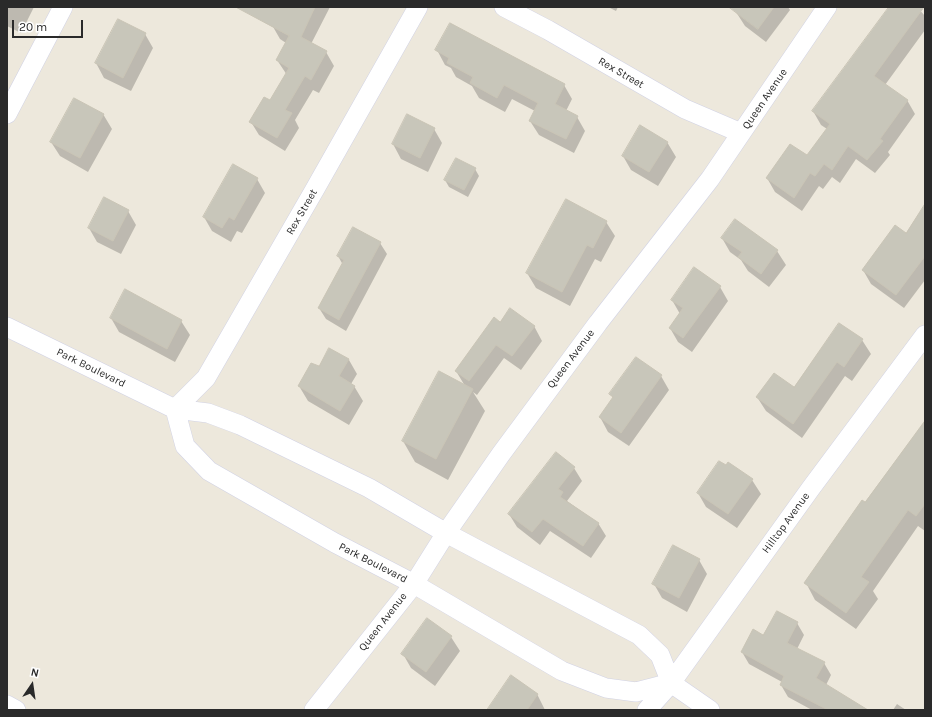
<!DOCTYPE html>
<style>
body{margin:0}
#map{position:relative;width:932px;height:717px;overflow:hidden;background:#ede8dc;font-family:Karla,sans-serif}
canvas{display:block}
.frame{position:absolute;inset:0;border:8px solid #2a2a2a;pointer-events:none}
.north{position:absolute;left:12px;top:665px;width:40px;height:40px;-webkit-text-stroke:3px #fff;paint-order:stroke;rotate:13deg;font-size:11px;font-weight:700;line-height:16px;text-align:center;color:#2a2a2a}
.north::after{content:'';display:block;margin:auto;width:14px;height:18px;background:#2a2a2a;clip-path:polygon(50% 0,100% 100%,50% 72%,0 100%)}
.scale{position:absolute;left:12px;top:20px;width:71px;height:18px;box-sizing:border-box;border:2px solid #2a2a2a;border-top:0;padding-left:5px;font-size:12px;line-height:14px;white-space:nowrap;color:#2a2a2a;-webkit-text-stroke:3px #fff;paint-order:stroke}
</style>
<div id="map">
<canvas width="932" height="717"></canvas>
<div class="frame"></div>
<div class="north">N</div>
<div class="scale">20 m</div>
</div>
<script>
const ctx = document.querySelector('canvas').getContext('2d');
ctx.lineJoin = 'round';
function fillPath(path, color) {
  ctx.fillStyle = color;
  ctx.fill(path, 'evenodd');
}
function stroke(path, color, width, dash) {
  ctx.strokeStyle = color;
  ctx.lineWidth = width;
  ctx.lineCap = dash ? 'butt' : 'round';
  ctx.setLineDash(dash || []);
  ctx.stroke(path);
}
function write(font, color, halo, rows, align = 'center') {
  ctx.font = font + ' Karla,sans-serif';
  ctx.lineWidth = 4;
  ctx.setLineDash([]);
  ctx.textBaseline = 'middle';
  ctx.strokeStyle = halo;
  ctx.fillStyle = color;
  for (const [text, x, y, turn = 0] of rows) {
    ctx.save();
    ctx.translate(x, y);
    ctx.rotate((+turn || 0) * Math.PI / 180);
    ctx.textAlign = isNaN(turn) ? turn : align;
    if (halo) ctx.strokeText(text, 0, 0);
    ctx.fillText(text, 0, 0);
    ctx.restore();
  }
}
const shadow = new Path2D(`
 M7,7H34L21,33L7,26Z
 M281,7H330L311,44L326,52L334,66L319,93L313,90L295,120L299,128L285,151L259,135L251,122L270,102L287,75L277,60L286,43L280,39L272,25Z
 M608,7H618L616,11Z
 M740,7H788L790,10L766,42L745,26L736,12Z
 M890,7H917L925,16V30L885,85L907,100L915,114L888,152L890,155L875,173L856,159L840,183L832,177L823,189L819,186L802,211L775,192L767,178L807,157L827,129L821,125L813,111Z
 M145,34L153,48L131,91L104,78L96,63Z
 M437,50L564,85L572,99L566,111L577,117L585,131L574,153L539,135L530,121L535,111L512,99L505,112L479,98L472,86L456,77L451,68L445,65Z
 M103,114L112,129L88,172L60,156L51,142Z
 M434,129L442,143L428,172L401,159L393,144Z
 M667,142L676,157L658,186L631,170L623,156Z
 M475,169L479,176L468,197L449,187L445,180Z
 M257,179L265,193L242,233L237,231L231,242L212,231L204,217Z
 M128,211L136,225L121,254L97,242L89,228Z
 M925,212V280L904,308L871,284L863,270L906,234Z
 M606,222L615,236L601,262L595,259L570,306L536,288L527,273Z
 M722,238L777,251L786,265L769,287L748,271L741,260L730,252Z
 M380,243L387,254L346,331L326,319L319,308L343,265L338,256Z
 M720,287L728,301L692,352L678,342L670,328L680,314L672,300Z
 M111,318L181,321L190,335L175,362L119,332Z
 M500,323L534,326L542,341L521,370L504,358L477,395L473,392L485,411L448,480L415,462L403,441L465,386L456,371Z
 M862,340L871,354L852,381L845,376L802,438L766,411L757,397L794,389Z
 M330,349L349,360L357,374L351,384L354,386L363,401L349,425L308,401L299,386L319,368Z
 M661,376L669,390L629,446L608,432L600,417L613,398L611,394Z
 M925,421V531L918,526L873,591L878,599L856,629L815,600L806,583Z
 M574,468L582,481L567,501L598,523L606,536L591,558L550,531L540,545L517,527L509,514Z
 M752,480L761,494L737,528L706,507L698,493Z
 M699,560L707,574L687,612L662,598L654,584Z
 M797,623L804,635L797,649L824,663L831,675L826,685L855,710H812L788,697L781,685L782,682L749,664L742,652L764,637Z
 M451,637L460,651L435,686L411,668L403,654Z
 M537,694L545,710H491Z
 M897,704L906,710H893Z`);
const building = new Path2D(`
 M236,7H315L301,37L327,51L311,80L305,76L285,110L292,113L277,138L249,122L264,97L270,100L289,68L276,60L289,36Z
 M729,7H774L758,29Z
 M889,7H924L874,76L908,100L880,139L883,141L867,160L848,146L832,170L824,164L815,176L810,173L794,198L766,178L790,144L807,155L830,124L812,111Z
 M118,19L146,33L123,78L95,63Z
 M450,23L565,84L555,104L578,116L566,139L529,121L538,103L504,85L497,98L470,83L473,77L447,63L449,58L435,50Z
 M74,98L104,114L80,158L50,142Z
 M407,114L435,128L420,158L392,144Z
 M640,125L668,142L649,172L622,156Z
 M456,158L476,168L464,190L444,180Z
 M233,164L258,178L234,220L229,217L222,228L203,217Z
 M104,197L129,210L113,241L88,228Z
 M566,199L607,221L593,248L587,245L562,292L526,273Z
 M925,204V256L896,295L862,270L895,225L906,233Z
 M735,219L778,250L761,274L738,257L742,252L721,238Z
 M353,227L381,242L339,320L318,308L344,260L337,256Z
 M694,267L721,286L683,338L669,328L683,308L671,300Z
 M125,289L182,320L167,349L110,318Z
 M510,308L535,326L512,356L496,345L469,381L455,371L494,317L500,322Z
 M839,323L863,339L844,367L837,362L793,424L756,397L774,373L794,387Z
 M329,348L349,359L339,376L355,386L340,411L298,386L311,363L319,366Z
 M636,357L662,375L621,433L599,417L613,397L609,394Z
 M439,371L473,389L436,459L402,441Z
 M925,421V504L916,516L908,510L861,577L869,582L846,613L804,583L862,500L865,502Z
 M556,452L575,467L558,489L563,492L560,497L599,523L583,546L543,519L532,532L508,514Z
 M719,461L726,465L728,462L753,479L728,514L697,493Z
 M673,545L700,559L679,598L652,584Z
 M777,611L798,622L787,643L825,662L816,678L868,710H828L780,685L784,676L741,652L753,629L763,635Z
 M427,618L452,636L426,672L401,654Z
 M511,675L538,694L527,710H487Z`);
const minor = new Path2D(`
 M504,7L548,30L685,109L741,133
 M7,114L63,7
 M7,327L175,409L208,413L240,425L369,488L446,533L639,635L660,655L671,683L710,710
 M175,409L185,446L209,471L335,543L414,584L562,671L606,688L636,692L671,683
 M175,409L206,378L315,189L418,7
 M7,705L16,710
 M314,710L414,584L446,533L501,454L598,323L710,179L827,7
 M647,710L671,683L811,488L925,335`);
const streetNames = [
 ["Rex Street",621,73,30],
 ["Queen Avenue",765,99,-56],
 ["Rex Street",302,212,-60],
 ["Queen Avenue",571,359,-53],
 ["Park Boulevard",91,368,26],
 ["Hilltop Avenue",786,523,-54],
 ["Park Boulevard",373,563,27],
 ["Queen Avenue",383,622,-52]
];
fillPath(shadow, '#0003');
fillPath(building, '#c8c6ba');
stroke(building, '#c9c4b5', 1);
stroke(minor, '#d1d2e4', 20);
stroke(minor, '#fff', 19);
write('11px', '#2a2a2a', '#fff', streetNames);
</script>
